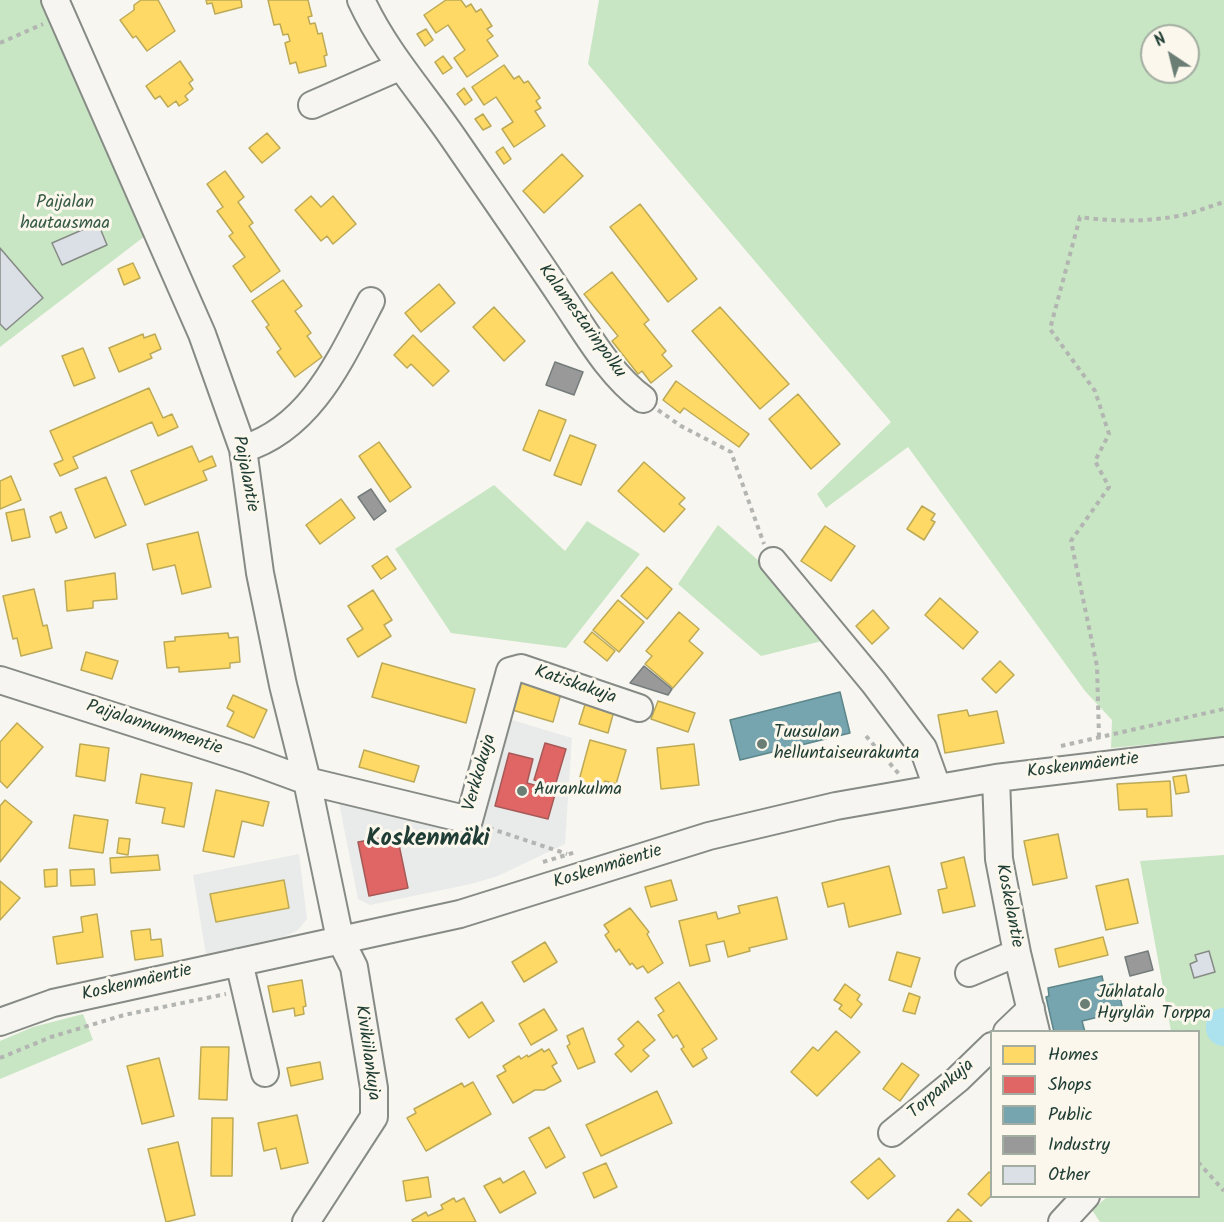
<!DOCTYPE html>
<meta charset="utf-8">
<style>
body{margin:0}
#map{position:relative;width:1224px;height:1222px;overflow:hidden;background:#f8f6f0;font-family:Kalam,sans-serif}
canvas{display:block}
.legend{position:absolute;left:990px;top:1030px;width:210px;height:168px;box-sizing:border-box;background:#fbf7ec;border:2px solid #a3ada2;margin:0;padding:8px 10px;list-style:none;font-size:18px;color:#1f3d34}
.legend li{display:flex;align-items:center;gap:12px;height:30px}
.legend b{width:30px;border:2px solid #a3ada2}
.north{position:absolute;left:1140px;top:24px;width:60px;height:60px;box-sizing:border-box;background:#fbf7ec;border:2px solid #a3ada2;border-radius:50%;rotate:325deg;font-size:16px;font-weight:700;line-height:24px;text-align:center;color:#1f3d34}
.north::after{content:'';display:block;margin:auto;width:21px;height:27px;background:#6b7e76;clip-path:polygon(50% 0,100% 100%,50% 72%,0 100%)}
</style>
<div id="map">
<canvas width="1224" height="1222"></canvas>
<ul class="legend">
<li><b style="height:16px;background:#ffd966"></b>Homes</li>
<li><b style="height:16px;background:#e06666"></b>Shops</li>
<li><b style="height:16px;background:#76a5af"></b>Public</li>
<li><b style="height:16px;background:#999"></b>Industry</li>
<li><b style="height:16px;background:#dbdfe6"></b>Other</li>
</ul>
<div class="north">N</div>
</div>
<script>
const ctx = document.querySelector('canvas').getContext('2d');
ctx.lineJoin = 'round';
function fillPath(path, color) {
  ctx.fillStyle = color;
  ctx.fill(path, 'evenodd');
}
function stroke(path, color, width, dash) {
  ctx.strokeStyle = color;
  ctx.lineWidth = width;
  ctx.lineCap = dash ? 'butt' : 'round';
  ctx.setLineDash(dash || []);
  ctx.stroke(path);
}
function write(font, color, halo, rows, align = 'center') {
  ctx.font = font + ' Kalam,sans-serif';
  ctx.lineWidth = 6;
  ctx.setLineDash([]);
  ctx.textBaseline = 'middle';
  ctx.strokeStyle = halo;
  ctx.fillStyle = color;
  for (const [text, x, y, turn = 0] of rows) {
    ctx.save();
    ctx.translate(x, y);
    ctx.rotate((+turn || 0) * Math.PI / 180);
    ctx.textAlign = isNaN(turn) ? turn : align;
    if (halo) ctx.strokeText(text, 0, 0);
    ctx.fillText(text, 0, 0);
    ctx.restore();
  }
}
const built = new Path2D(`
 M509,719L572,738L565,844L498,876L471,884L370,905L358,899L338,798L472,832Z
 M299,854L307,919L298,930L286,936L206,955L193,875Z`);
const green = new Path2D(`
 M0,0H41L145,236L0,347Z
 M599,0H1224V737L1111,748L1112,720L1085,691L908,447L826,508L817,494L891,422L588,64ZM1152,36H1188V72H1152Z
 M494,485L565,551L587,521L640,554L566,648L451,633L395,549Z
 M718,525L776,576L822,641L761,656L678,584Z
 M1224,855V1222H1100L1092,1210L1107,1197L1198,1196V1032L1171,1031L1140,861Z
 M83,1014L93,1040L0,1079V1041L33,1027Z`);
const homes = new Path2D(`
 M141,0H158L175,31L147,51L136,36L133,38L120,20L134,10V5Z
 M206,0H241L242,7L215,14L212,3L207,4Z
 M268,0H308L312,16L308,17L310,24L315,23L318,34L322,33L327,55L324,56L326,66L299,73L296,62L290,64L285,43L290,41L288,34L283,35L280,24L274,25Z
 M446,0H461L466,7L471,4L476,12L481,9L492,26L487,29L493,36L487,40L498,56L467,77L454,58L465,50L448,25L436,33L424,15Z
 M426,29L433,40L425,46L417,34Z
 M443,56L452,68L443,74L435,62Z
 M180,61L193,80L189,83L193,89L185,96L188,100L179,106L176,101L168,107L160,96L155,99L146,86Z
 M504,65L514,79L519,76L524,83L528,81L540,98L536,101L541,108L535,111L545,126L514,147L502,129L513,122L496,97L484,105L472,87Z
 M464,88L472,100L465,105L457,94Z
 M483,114L491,126L483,130L475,119Z
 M267,133L280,148L262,163L249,148Z
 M503,147L511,159L504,164L496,152Z
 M562,154L583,176L544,213L523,191Z
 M225,171L244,197L238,202L253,223L249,226L280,271L251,292L233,266L245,257L229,236L233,233L217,211L223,207L207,184Z
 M311,196L321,207L333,196L356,224L333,244L327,236L321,241L295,210Z
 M640,204L697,279L668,302L610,227Z
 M133,263L140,278L124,285L118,269Z
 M612,272L649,320L644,324L666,351L662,355L672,366L651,383L642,371L638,374L612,341L618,336L584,294Z
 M283,280L302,306L295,311L311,333L307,336L322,357L295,377L277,352L281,349L266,327L269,325L252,301Z
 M439,284L455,303L421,332L405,313Z
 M494,307L525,341L504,361L473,327Z
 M720,307L789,384L760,409L692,331Z
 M143,334L144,338L155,334L161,349L150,354L152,358L119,372L109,348Z
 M413,335L449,371L433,386L411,364L407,368L394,355Z
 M83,348L95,378L74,386L62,356Z
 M676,381L749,434L739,447L684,408L680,413L663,400Z
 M149,388L163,418L172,414L178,427L158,436L152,422L73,457L78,468L60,476L54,464L63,460L50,431Z
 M798,394L840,444L811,469L769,419Z
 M539,410L566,420L550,461L523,450Z
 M570,435L596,445L581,485L554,475Z
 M379,442L411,487L390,502L359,456Z
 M192,446L199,462L212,456L216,466L203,471L207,480L145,505L131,471Z
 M644,462L685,498L679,504L685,509L664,532L618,491Z
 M11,476L21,500L0,509V481Z
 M106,477L126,525L95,538L75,489Z
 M341,499L355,518L320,544L306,525Z
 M922,506L935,514L931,520L935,522L924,540L907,529Z
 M24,509L30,537L12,541L6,513Z
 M61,512L67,528L56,533L50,517Z
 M825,526L855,546L831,581L801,561Z
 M198,532L211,587L182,594L175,565L153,570L147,544Z
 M387,556L396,569L381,579L372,566Z
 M647,567L672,589L647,619L621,596Z
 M115,573L117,599L93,601V608L67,611L65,581Z
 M34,589L43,626L47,625L52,648L21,656L17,638L13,639L3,596Z
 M373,590L392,620L384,625L391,636L358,657L347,639L363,629L348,606Z
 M940,598L978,632L963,649L925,615Z
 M618,600L644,622L619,652L593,630Z
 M873,610L889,628L872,644L856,626Z
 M679,612L699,629L689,641L703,653L673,688L645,664L652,656L646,651Z
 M592,632L615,651L607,661L584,642Z
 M228,633L229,638L238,637L240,662L230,663V668L179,672V667L167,668L164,642L175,641V637Z
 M86,652L118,661L112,679L81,670Z
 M1000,661L1014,675L996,693L982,679Z
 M382,663L475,689L466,723L372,697Z
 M518,677L562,690L553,722L509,709Z
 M233,695L267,710L254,738L227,726L234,712L227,708Z
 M587,698L615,707L608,733L579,724Z
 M658,701L695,713L688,732L651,719Z
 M967,710L969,716L997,711L1004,743L945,753L938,715Z
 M17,723L43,747L7,788L0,781V742Z
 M590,740L626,750L616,784L605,781L602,791L578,784Z
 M80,744L109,748L105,781L76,776Z
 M694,744L699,785L661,789L657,748Z
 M364,750L419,766L414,782L359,767Z
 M141,774L192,783L184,827L162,823L165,808L136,803Z
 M1186,775L1189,792L1176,794L1173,777Z
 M1170,781L1172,816L1147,817V809L1119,810L1117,784Z
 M216,790L269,802L263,826L242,821L234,857L203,851Z
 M5,800L32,822L0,862V806Z
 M74,815L108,820L103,853L69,848Z
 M1058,834L1067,878L1033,885L1024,841Z
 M119,838L130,839L128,855L117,853Z
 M158,855L160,870L111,873L110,858Z
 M964,857L975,906L943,913L938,890L947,888L941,863Z
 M889,866L901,914L849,927L844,903L828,907L822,883Z
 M57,869V886L45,887L44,870Z
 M94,869L95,885L71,886L70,870Z
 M1128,879L1138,923L1106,930L1096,886Z
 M284,880L289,908L216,922L210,894Z
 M671,880L677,900L651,907L645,887Z
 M0,881L20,898L0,920Z
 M777,897L787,939L749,948L750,951L728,957L724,941L706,945L710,961L690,966L679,921L716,912L718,919L740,913L738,906Z
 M630,908L649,932L647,934L663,963L648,973L643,966L637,969L632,963L630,965L619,949L616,952L605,935L609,932L604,925Z
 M97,914L103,957L57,964L53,937L83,932L81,917Z
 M150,929L151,940L161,939L163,956L135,960L131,931Z
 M1103,937L1108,955L1059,967L1055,949Z
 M545,942L557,962L524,982L512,962Z
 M897,952L920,958L911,987L889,980Z
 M302,980L306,1006L303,1007L304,1014L295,1016L294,1008L273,1012L268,986Z
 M679,982L717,1039L702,1049L707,1058L693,1067L681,1049L684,1047L677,1035L673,1038L658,1015L664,1011L655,998Z
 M845,984L860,995L857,1000L862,1004L851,1018L839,1009L842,1005L834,1000Z
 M909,993L920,997L915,1014L903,1011Z
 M482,1002L494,1021L469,1038L456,1019Z
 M544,1009L557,1030L531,1045L519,1024Z
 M638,1021L655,1040L643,1050L649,1056L631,1072L615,1054L624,1046L618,1039Z
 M583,1028L595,1062L578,1069L567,1046L570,1044L567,1036Z
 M836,1031L860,1052L817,1096L791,1072L813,1047L818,1051Z
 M201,1047H229L227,1100L199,1099Z
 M542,1049L544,1052L549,1049L557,1063L552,1066L561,1081L544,1090H535L513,1103L497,1076L506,1071L503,1066L519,1056L521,1059L527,1055L528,1057Z
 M159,1058L174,1116L142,1124L127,1066Z
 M320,1062L323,1079L291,1086L287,1068Z
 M902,1063L919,1075L900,1101L883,1089Z
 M473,1082L491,1114L426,1151L407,1118L416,1113L414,1109L462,1083L464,1087Z
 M657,1091L672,1123L601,1156L586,1125Z
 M297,1115L308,1163L281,1169L276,1148L264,1151L258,1123Z
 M212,1118H233L232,1176H211Z
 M549,1127L565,1157L546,1168L529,1138Z
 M178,1142L195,1215L166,1222L148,1149Z
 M879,1158L895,1176L868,1199L851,1182Z
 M606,1163L617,1187L594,1198L583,1173Z
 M524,1171L536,1193L500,1213L484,1186L500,1178L503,1183Z
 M989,1172L992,1174V1195L981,1206L968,1194Z
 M428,1177L431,1197L406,1201L403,1181Z
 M454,1198L456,1202L464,1198L476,1222H413L412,1220L426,1212L428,1216L443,1209L441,1205Z
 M958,1209L972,1222H947Z`);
const shops = new Path2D(`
 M545,743L566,749L555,786L534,780Z
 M509,753L533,759L527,783L556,791L548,819L495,806Z
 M397,835L408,888L369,896L358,842Z`);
const public = new Path2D(`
 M840,692L850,733L740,760L730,720Z
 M1102,976L1104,986L1117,983L1123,1011L1082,1021L1085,1032H1054L1046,997L1049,996L1048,988Z`);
const industry = new Path2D(`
 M555,362L583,372L574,395L546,385Z
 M371,489L386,511L374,520L358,497Z
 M644,666L672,689L668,695L630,683Z
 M1148,951L1153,970L1130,976L1125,957Z`);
const river = new Path2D(`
 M1224,1026V1028`);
const building = new Path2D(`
 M98,223L107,245L62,265L52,243Z
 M0,248L43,298L6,330L0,324Z
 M1209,951L1215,972L1194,978L1190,964L1197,961L1195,955Z`);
const path = new Path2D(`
 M0,43L43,24
 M658,410L681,426L731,452L764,544
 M866,736L899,774
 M1099,737L1097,666L1071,541L1109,487L1095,461L1109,434L1095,391L1050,329L1080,217C1115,222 1149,222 1183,215C1197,212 1210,206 1224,202
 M1061,746L1224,709
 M489,828L567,854
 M543,862L576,852
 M0,1058L51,1037L124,1015L226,994
 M1198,1162L1224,1191`);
const minor = new Path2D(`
 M55,0L202,334L243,449L260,573L283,685L307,781L340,939L354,967L374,1088V1117L306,1222
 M361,0C385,52 422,92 454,139C491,193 528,246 564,300C587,334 610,375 643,399
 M312,105L399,67
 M243,449C311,428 340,360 371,301
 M773,561L874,683L923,748L937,787
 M0,680L247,759L307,781L469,820L510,671L521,668L639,708
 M996,778L999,859L1017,953L1036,1032
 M239,962L265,1073
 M969,973L1017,953
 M0,1022L53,1003L460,914L709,836L836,806L996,778L1224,751
 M1007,1032L1031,1009
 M892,1133L958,1079L992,1046
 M1062,1222L1086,1196`);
const markers = [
 [762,744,6,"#6b7e76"],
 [522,791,6,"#6b7e76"],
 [1085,1004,6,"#6b7e76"]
];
const parkNames = [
 ["Paijalan",65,204],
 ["hautausmaa",65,225]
];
const streetNames = [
 ["Kalamestarinpolku",581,322,54],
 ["Paijalantie",244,474,79],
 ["Katiskakuja",575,686,19],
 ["Paijalannummentie",154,729,18],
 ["Koskenmäentie",1083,767,-7],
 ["Verkkokuja",481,773,-74],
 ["Koskenmäentie",608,868,-17],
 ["Koskelantie",1008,906,79],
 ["Koskenmäentie",137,984,-13],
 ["Kivikiilankuja",366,1053,82],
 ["Torpankuja",942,1090,-41]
];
const poiNames = [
 ["Tuusulan",774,734],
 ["helluntaiseurakunta",774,755],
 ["Aurankulma",534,791],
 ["Juhlatalo",1097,994],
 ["Hyrylän Torppa",1097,1015]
];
const districtNames = [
 ["Koskenmäki",428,841]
];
fillPath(built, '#e9ebeb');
fillPath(green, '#c8e6c3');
fillPath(homes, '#ffd966');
stroke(homes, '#bcaa57', 1.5);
fillPath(shops, '#e06666');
stroke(shops, '#a65a57', 1.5);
fillPath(public, '#76a5af');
stroke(public, '#5c868a', 1.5);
fillPath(industry, '#999');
stroke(industry, '#747d7b', 1.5);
stroke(river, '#ace2ed', 36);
fillPath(building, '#dbdfe6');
stroke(building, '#868b86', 1.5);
stroke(minor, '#868b86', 30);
stroke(path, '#b2b5b1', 4, [4.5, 4.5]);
stroke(minor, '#f6f5f1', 26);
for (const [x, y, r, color] of markers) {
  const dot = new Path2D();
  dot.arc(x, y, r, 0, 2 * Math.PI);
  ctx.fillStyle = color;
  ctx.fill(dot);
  stroke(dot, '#fbf7ec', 2);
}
write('18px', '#395c49', '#fbf7ec', parkNames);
write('18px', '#1f3d34', '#fbf7ec', streetNames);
write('18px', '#1f3d34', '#fbf7ec', poiNames, 'left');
write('bold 24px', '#1f3d34', '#fbf7ec', districtNames);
</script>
